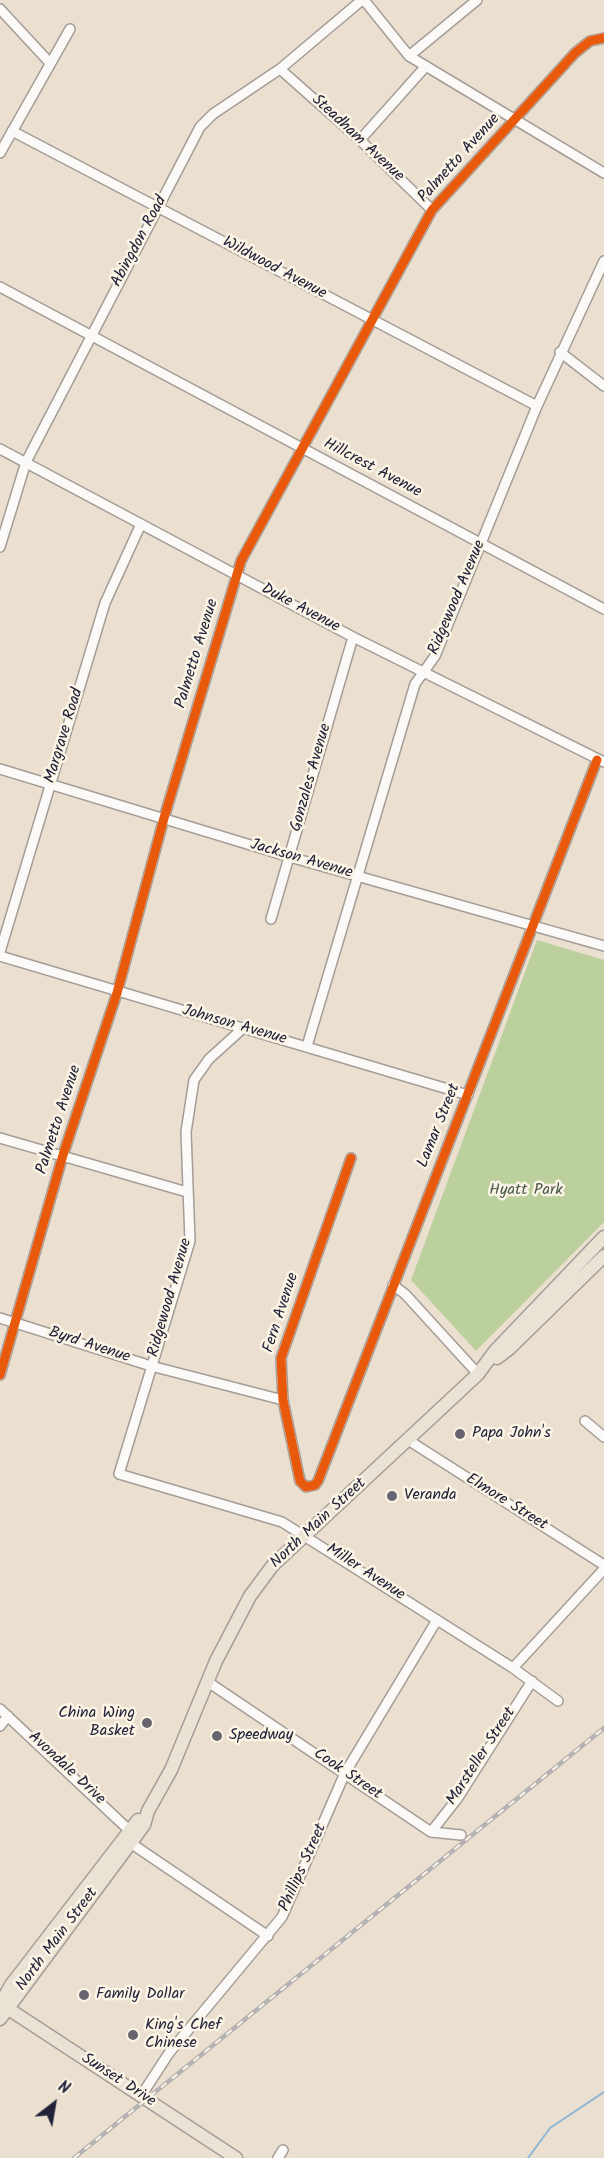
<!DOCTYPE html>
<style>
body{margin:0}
#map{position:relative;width:604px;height:2158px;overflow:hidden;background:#ebdfd0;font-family:Kalam,sans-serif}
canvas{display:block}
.north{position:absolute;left:24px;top:2074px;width:60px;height:60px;-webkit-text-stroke:4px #fcf5e5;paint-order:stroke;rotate:31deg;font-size:16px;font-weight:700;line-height:24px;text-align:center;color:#22223b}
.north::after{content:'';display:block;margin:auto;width:21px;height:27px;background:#22223b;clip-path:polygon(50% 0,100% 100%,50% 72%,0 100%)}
</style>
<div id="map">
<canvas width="604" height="2158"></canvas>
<div class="north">N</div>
</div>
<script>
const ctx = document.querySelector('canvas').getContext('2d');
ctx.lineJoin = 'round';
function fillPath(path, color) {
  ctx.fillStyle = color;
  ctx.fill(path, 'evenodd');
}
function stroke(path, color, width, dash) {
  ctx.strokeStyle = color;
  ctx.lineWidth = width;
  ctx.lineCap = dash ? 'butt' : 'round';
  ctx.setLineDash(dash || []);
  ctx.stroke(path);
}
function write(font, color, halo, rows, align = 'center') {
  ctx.font = font + ' Kalam,sans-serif';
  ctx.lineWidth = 5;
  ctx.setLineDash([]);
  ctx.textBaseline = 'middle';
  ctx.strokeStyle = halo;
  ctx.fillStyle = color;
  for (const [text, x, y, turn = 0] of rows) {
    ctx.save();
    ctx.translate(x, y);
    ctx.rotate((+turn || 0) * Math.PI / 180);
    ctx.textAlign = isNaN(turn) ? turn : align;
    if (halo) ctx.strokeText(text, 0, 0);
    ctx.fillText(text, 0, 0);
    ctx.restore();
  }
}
const green = new Path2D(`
 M537,940L604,960V1222L476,1351L411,1280Z`);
const stream = new Path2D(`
 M528,2158L550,2128L604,2092`);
const minor = new Path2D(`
 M364,0L409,56L604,173
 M0,9L50,63
 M409,56L477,0
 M280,69L360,140L432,210
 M12,131L537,406
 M360,140L426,66
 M0,153L70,29
 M0,287L604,609
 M560,352L604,386
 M0,449L353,637L604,762
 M0,547L26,462L200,127L213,114L280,69L362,0
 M0,769L290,857L604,946
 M271,919L353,637
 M0,952L105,603L141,524
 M0,956L468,1095
 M241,1030L209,1059L194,1080L186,1132L190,1241L119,1474L282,1522L513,1668L558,1701
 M307,1046L415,684L435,656L537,406L604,261
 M0,1138L187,1192
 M351,1158L281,1358L283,1400L300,1481L306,1487L315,1485L318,1481L597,760
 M393,1285L405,1294L478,1374
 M0,1318L151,1366L283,1400
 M0,1375L63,1155L117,993L164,818L241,561L432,210L575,53L590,41L604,38
 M585,1421L604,1437
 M408,1440L604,1565
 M513,1668L604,1569
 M208,1682L431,1832L461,1835
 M0,1709L130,1831
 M0,1726L8,1716
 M431,1832L457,1799L532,1681
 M132,1844L268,1936
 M141,2096L169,2053L282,1917L345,1773L437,1620
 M278,2158L283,2150`);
const major = new Path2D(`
 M497,1358L510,1348L604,1256
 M1,2004L236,2158
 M0,2005L11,1985L138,1820
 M0,2019L144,1825L148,1811L171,1770L216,1661L250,1596L273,1565L478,1374L495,1351L604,1237`);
const rail = new Path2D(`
 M74,2158L604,1728`);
const cycleway = new Path2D(`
 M351,1158L281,1358L283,1400L300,1481L306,1487L315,1485L318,1481L597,760
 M0,1375L63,1155L117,993L164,818L241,561L432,210L575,53L590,41L604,38`);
const markers = [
 [460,1434,6,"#68646f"],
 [392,1496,6,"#68646f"],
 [147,1723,6,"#68646f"],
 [217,1736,6,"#68646f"],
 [84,1995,6,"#68646f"],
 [133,2035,6,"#68646f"]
];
const streetNames = [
 ["Steadham Avenue",357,139,43],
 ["Palmetto Avenue",460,159,-48],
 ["Abingdon Road",140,242,-62],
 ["Wildwood Avenue",274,269,28],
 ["Hillcrest Avenue",372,469,28],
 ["Ridgewood Avenue",458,598,-67],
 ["Duke Avenue",300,609,28],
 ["Palmetto Avenue",198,654,-73],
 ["Margrave Road",65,736,-73],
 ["Gonzales Avenue",312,778,-74],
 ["Jackson Avenue",301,860,16],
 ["Johnson Avenue",234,1026,16],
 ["Palmetto Avenue",60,1120,-72],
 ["Lamar Street",440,1126,-68],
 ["Ridgewood Avenue",171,1298,-74],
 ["Fern Avenue",282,1313,-72],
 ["Byrd Avenue",89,1346,18],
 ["Elmore Street",506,1503,32],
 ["North Main Street",319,1524,-43],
 ["Miller Avenue",365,1573,33],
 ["Marsteller Street",482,1757,-57],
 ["Avondale Drive",66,1769,43],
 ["Cook Street",347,1775,34],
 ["Phillips Street",304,1868,-66],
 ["North Main Street",58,1940,-53],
 ["Sunset Drive",118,2081,33]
];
const parkNames = [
 ["Hyatt Park",526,1191]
];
const poiNames = [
 ["Papa John's",472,1434],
 ["Veranda",404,1496],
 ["China Wing",135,1714,"right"],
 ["Basket",135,1732,"right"],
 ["Speedway",229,1736],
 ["Family Dollar",96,1995],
 ["King's Chef",145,2026],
 ["Chinese",145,2044]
];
fillPath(green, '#bbd09d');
stroke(stream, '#8cb7d5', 2);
stroke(minor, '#a49d97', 12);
stroke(major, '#a49d97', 15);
stroke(minor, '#fcfaf8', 9);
stroke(major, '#ebe2d6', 12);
stroke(rail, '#b4b2b3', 4.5);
stroke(rail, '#fcf5e5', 2, [7]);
stroke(cycleway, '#e8590c', 9);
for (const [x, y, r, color] of markers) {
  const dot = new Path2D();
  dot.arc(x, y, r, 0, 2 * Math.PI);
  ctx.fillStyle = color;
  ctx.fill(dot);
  stroke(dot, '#fcf5e5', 2);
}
write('16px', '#22223b', '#fcf5e5', streetNames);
write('16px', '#4a5a4f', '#fcf5e5', parkNames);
write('16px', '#22223b', '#fcf5e5', poiNames, 'left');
</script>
